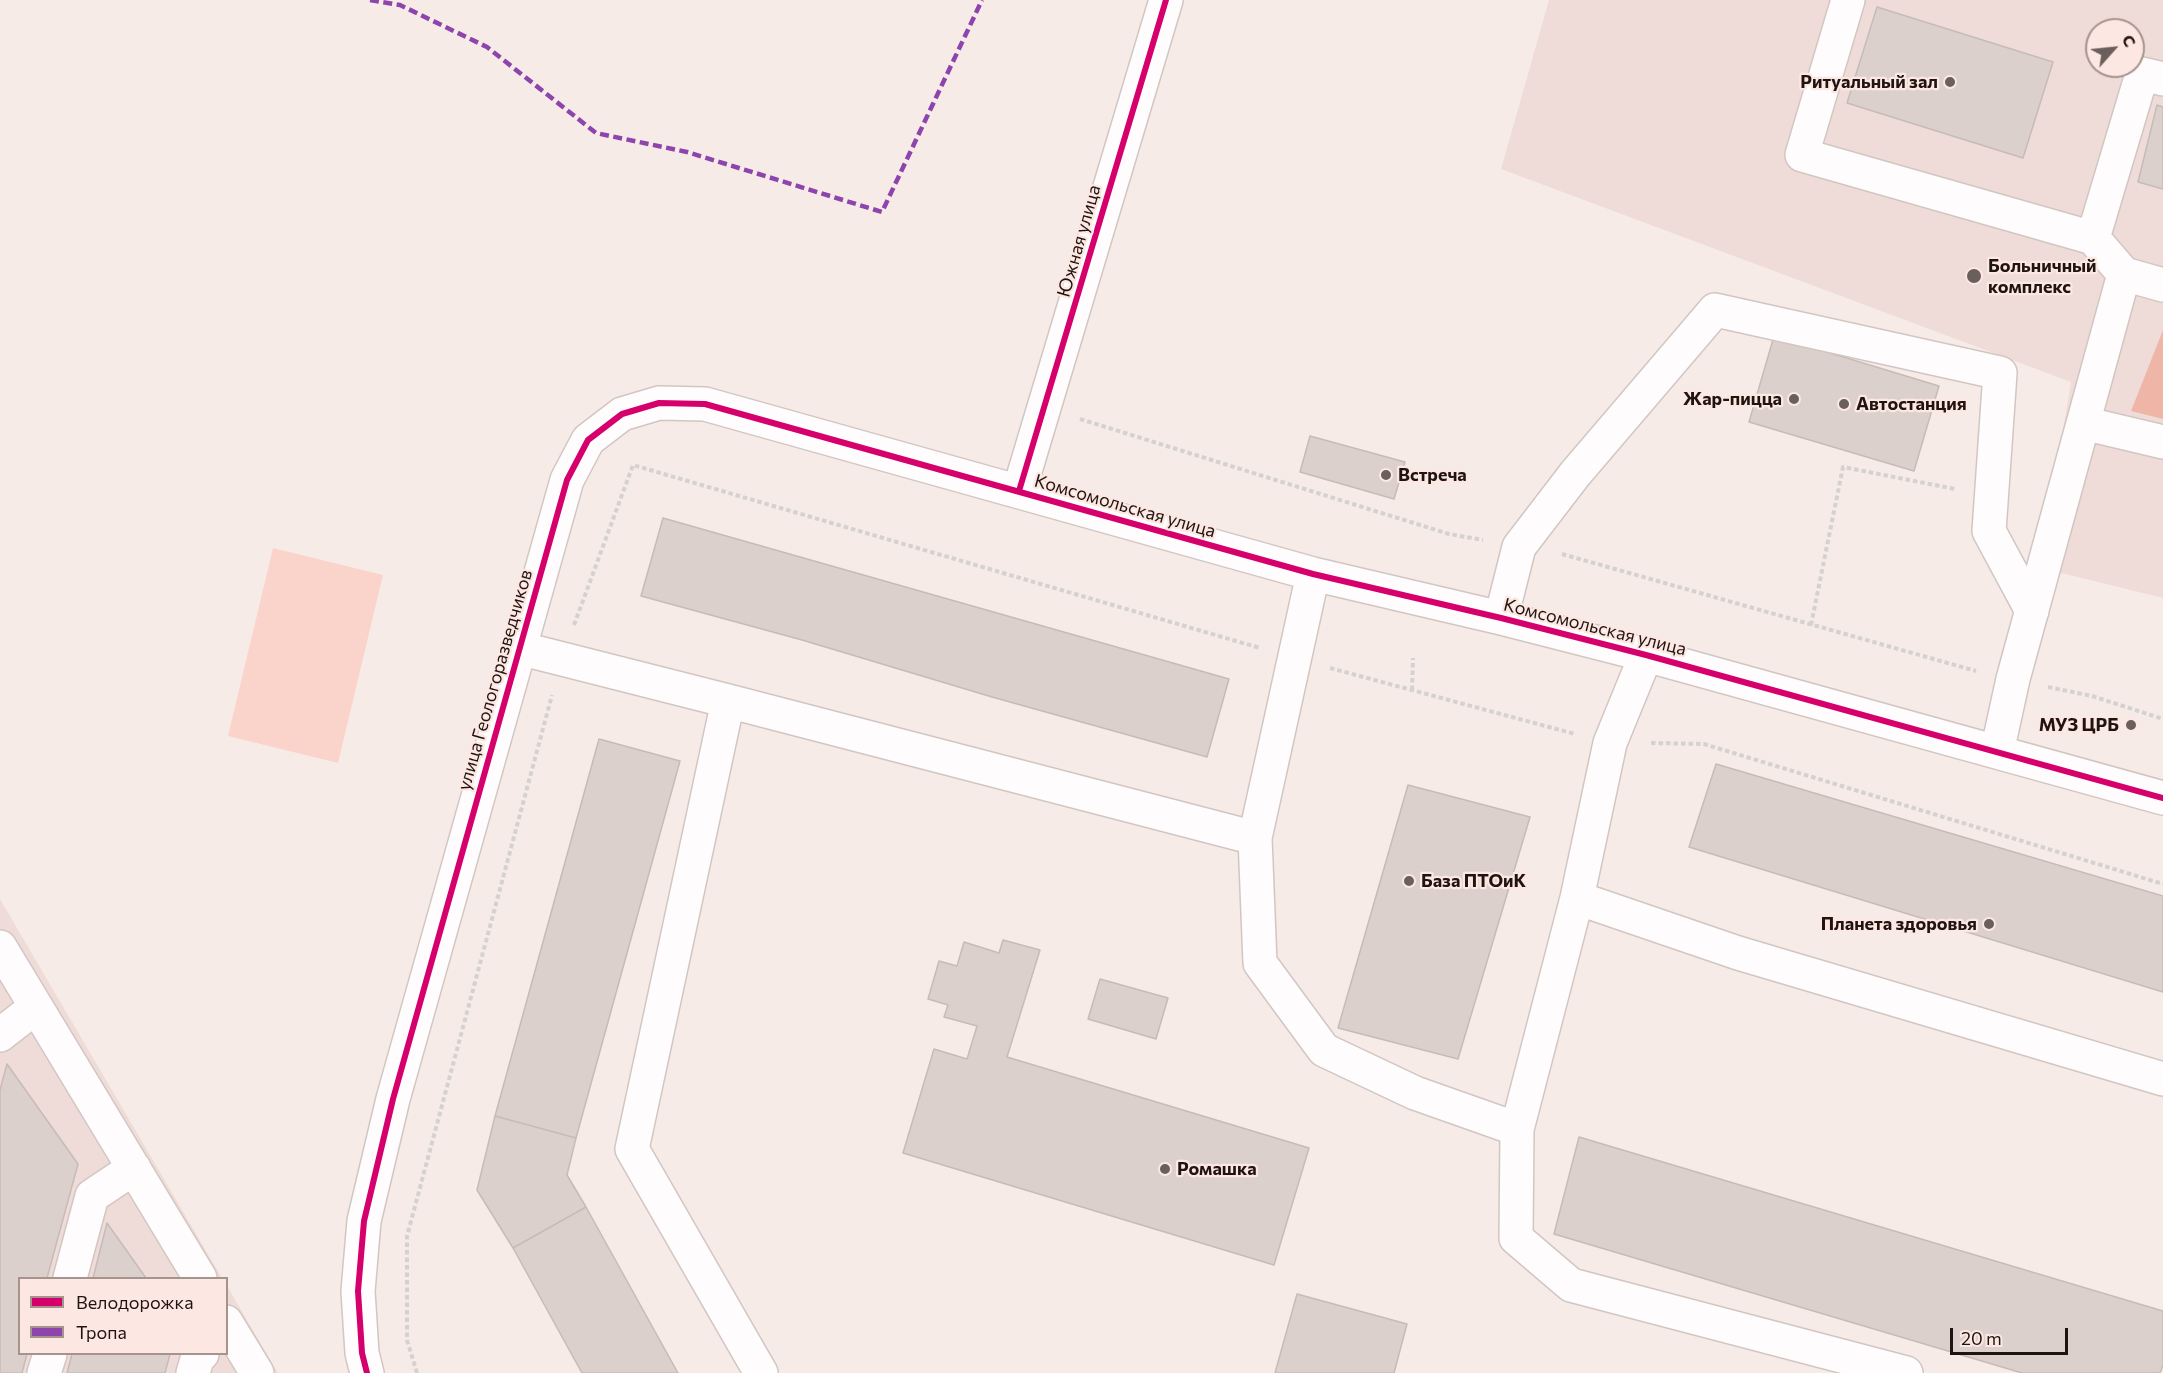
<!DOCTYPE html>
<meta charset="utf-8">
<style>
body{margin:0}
#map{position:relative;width:2163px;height:1373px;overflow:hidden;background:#f7ebe8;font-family:Commissioner,sans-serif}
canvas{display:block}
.legend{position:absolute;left:18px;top:1277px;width:210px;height:78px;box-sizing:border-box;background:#fde7e2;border:2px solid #a5938e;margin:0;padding:8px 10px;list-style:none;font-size:18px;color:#201411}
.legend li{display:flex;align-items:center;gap:12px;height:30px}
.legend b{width:30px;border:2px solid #a5938e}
.north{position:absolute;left:2085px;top:18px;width:60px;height:60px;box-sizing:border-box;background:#fde7e2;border:2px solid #a5938e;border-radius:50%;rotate:63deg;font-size:16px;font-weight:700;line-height:24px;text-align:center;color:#201411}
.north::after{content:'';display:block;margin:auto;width:21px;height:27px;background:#6b5f5c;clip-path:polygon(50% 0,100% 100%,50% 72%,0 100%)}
.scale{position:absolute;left:1950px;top:1328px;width:118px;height:27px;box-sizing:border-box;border:3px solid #201411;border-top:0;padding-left:8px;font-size:18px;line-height:21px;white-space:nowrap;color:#201411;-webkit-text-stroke:4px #fde7e2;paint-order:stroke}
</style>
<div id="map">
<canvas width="2163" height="1373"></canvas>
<ul class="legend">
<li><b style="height:8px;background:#d6006c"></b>Велодорожка</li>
<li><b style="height:8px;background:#8e44ad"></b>Тропа</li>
</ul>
<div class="north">С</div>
<div class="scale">20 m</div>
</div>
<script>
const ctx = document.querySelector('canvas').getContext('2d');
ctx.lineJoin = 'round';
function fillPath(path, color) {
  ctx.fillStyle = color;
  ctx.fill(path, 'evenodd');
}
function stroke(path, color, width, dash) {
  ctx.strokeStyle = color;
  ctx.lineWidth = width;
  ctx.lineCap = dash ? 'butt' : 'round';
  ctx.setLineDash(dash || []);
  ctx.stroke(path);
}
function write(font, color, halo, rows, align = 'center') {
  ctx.font = font + ' Commissioner,sans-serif';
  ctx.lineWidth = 4.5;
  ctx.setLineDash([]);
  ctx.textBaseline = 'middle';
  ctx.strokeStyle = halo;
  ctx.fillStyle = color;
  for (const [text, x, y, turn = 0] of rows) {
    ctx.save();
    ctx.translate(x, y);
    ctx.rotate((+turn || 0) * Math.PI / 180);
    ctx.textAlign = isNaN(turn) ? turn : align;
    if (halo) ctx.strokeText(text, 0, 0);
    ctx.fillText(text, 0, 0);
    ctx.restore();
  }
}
const built = new Path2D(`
 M1549,0H2163V598L2041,568L2071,382L1501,169ZM2097,30H2133V66H2097Z
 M0,899L222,1278H20V1354H226L227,1286L278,1373H0Z`);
const green = new Path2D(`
 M273,548L383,575L338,763L228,736Z`);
const forest = new Path2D(`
 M2163,330V419L2131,411Z`);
const building = new Path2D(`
 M1877,7L2053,62L2023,158L1847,103Z
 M2157,105L2163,107V189L2138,182Z
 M1774,336L1939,386L1914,471L1749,422Z
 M1310,436L1405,462L1394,499L1300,472Z
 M663,518L1229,679L1207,757L992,697L802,640L641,596Z
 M599,739L680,761L576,1138L495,1116Z
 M1716,764L2163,896V992L1689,847Z
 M1408,785L1530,817L1458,1059L1338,1028Z
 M1003,940L1040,950L1007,1057L1309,1148L1274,1265L903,1153L934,1049L967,1059L977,1026L944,1017L948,1005L928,999L939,961L957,966L964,942L999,953Z
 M1100,979L1168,998L1156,1039L1088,1019Z
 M7,1064L78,1164L47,1278H20V1354H27L22,1373H0V1090Z
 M495,1116L576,1138L567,1175L586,1207L513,1248L477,1190Z
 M1579,1137L2163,1311V1365L2160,1373H2022L1554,1234Z
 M586,1207L678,1373H582L513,1248Z
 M107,1223L146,1278H93Z
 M1297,1294L1407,1324L1394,1373H1275Z
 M72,1354H170L165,1373H67Z`);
const path = new Path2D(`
 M1080,419L1449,534L1483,540
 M1562,554L1976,671
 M574,625L633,465L1260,648
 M1811,625L1843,467L1955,489
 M1330,668L1575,734
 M2048,687L2092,696L2163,719
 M1412,690L1413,658
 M1651,743L1704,744L2163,884
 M417,1373L407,1340V1236L552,695`);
const minor = new Path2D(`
 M1848,0L1802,155L2093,238
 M2124,274L2163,285
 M2083,423L2163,442
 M1019,491L1166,0
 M1501,618L1519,547L1575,474L1715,310L2000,373L1989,531L2032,611
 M519,648L728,701
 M1997,752L2013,679L2124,274L2093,238L2142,74L2163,79
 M1255,838L1260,963L1324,1050L1415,1093L1517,1129L1577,898L1610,743L1646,655
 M1577,898L1738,953L2163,1079
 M0,947L200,1278
 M0,1035L36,1007
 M1517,1129L1516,1238L1571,1285L1906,1373
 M70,1278L92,1196L134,1168
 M226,1322L257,1373
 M44,1373L50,1354
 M193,1373L198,1356L202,1354
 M367,1373L362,1353L358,1291L364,1221L393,1099L567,480L588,440L622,414L659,403L705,404L1313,574L1501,618L1646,655L2163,798
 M761,1373L632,1149L728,701L1255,838L1313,574`);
const quiet = new Path2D(`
 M370,0L400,5L487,47L596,133L687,152L882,212L982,0`);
const cycleway = new Path2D(`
 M1019,491L1166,0
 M367,1373L362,1353L358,1291L364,1221L393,1099L567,480L588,440L622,414L659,403L705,404L1313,574L1501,618L1646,655L2163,798`);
const markers = [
 [1950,82,6,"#6b5f5c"],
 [1974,276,8,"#6b5f5c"],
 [1794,399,6,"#6b5f5c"],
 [1844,404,6,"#6b5f5c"],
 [1386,475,6,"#6b5f5c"],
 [2131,725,6,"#6b5f5c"],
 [1409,881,6,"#6b5f5c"],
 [1989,924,6,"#6b5f5c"],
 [1165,1169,6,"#6b5f5c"]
];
const poiNames = [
 ["Ритуальный зал",1938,82,"right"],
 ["Больничный",1988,266],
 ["комплекс",1988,287],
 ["Жар-пицца",1782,399,"right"],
 ["Автостанция",1856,404],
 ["Встреча",1398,475],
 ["МУЗ ЦРБ",2119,725,"right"],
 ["База ПТОиК",1421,881],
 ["Планета здоровья",1977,924,"right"],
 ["Ромашка",1177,1169]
];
const streetNames = [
 ["Южная улица",1079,241,-74],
 ["Комсомольская улица",1125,506,16],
 ["Комсомольская улица",1595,627,14],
 ["улица Геологоразведчиков",495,680,-74]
];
fillPath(built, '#efdcd8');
fillPath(green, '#fad4ca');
fillPath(forest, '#efb6a8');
fillPath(building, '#dcd0cd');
stroke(building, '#c7bbb8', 1.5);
stroke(minor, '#d2c6c3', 36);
stroke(path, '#d4d1cf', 4, [4.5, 3]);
stroke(minor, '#fefcfc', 33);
stroke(quiet, '#8e44ad', 4.5, [9, 4.5]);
stroke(cycleway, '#d6006c', 6);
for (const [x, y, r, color] of markers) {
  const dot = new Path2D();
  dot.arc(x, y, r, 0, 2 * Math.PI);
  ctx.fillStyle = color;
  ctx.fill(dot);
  stroke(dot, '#fde7e2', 2);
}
write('bold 18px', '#201411', '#fde7e2', poiNames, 'left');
write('18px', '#201411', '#fde7e2', streetNames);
</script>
